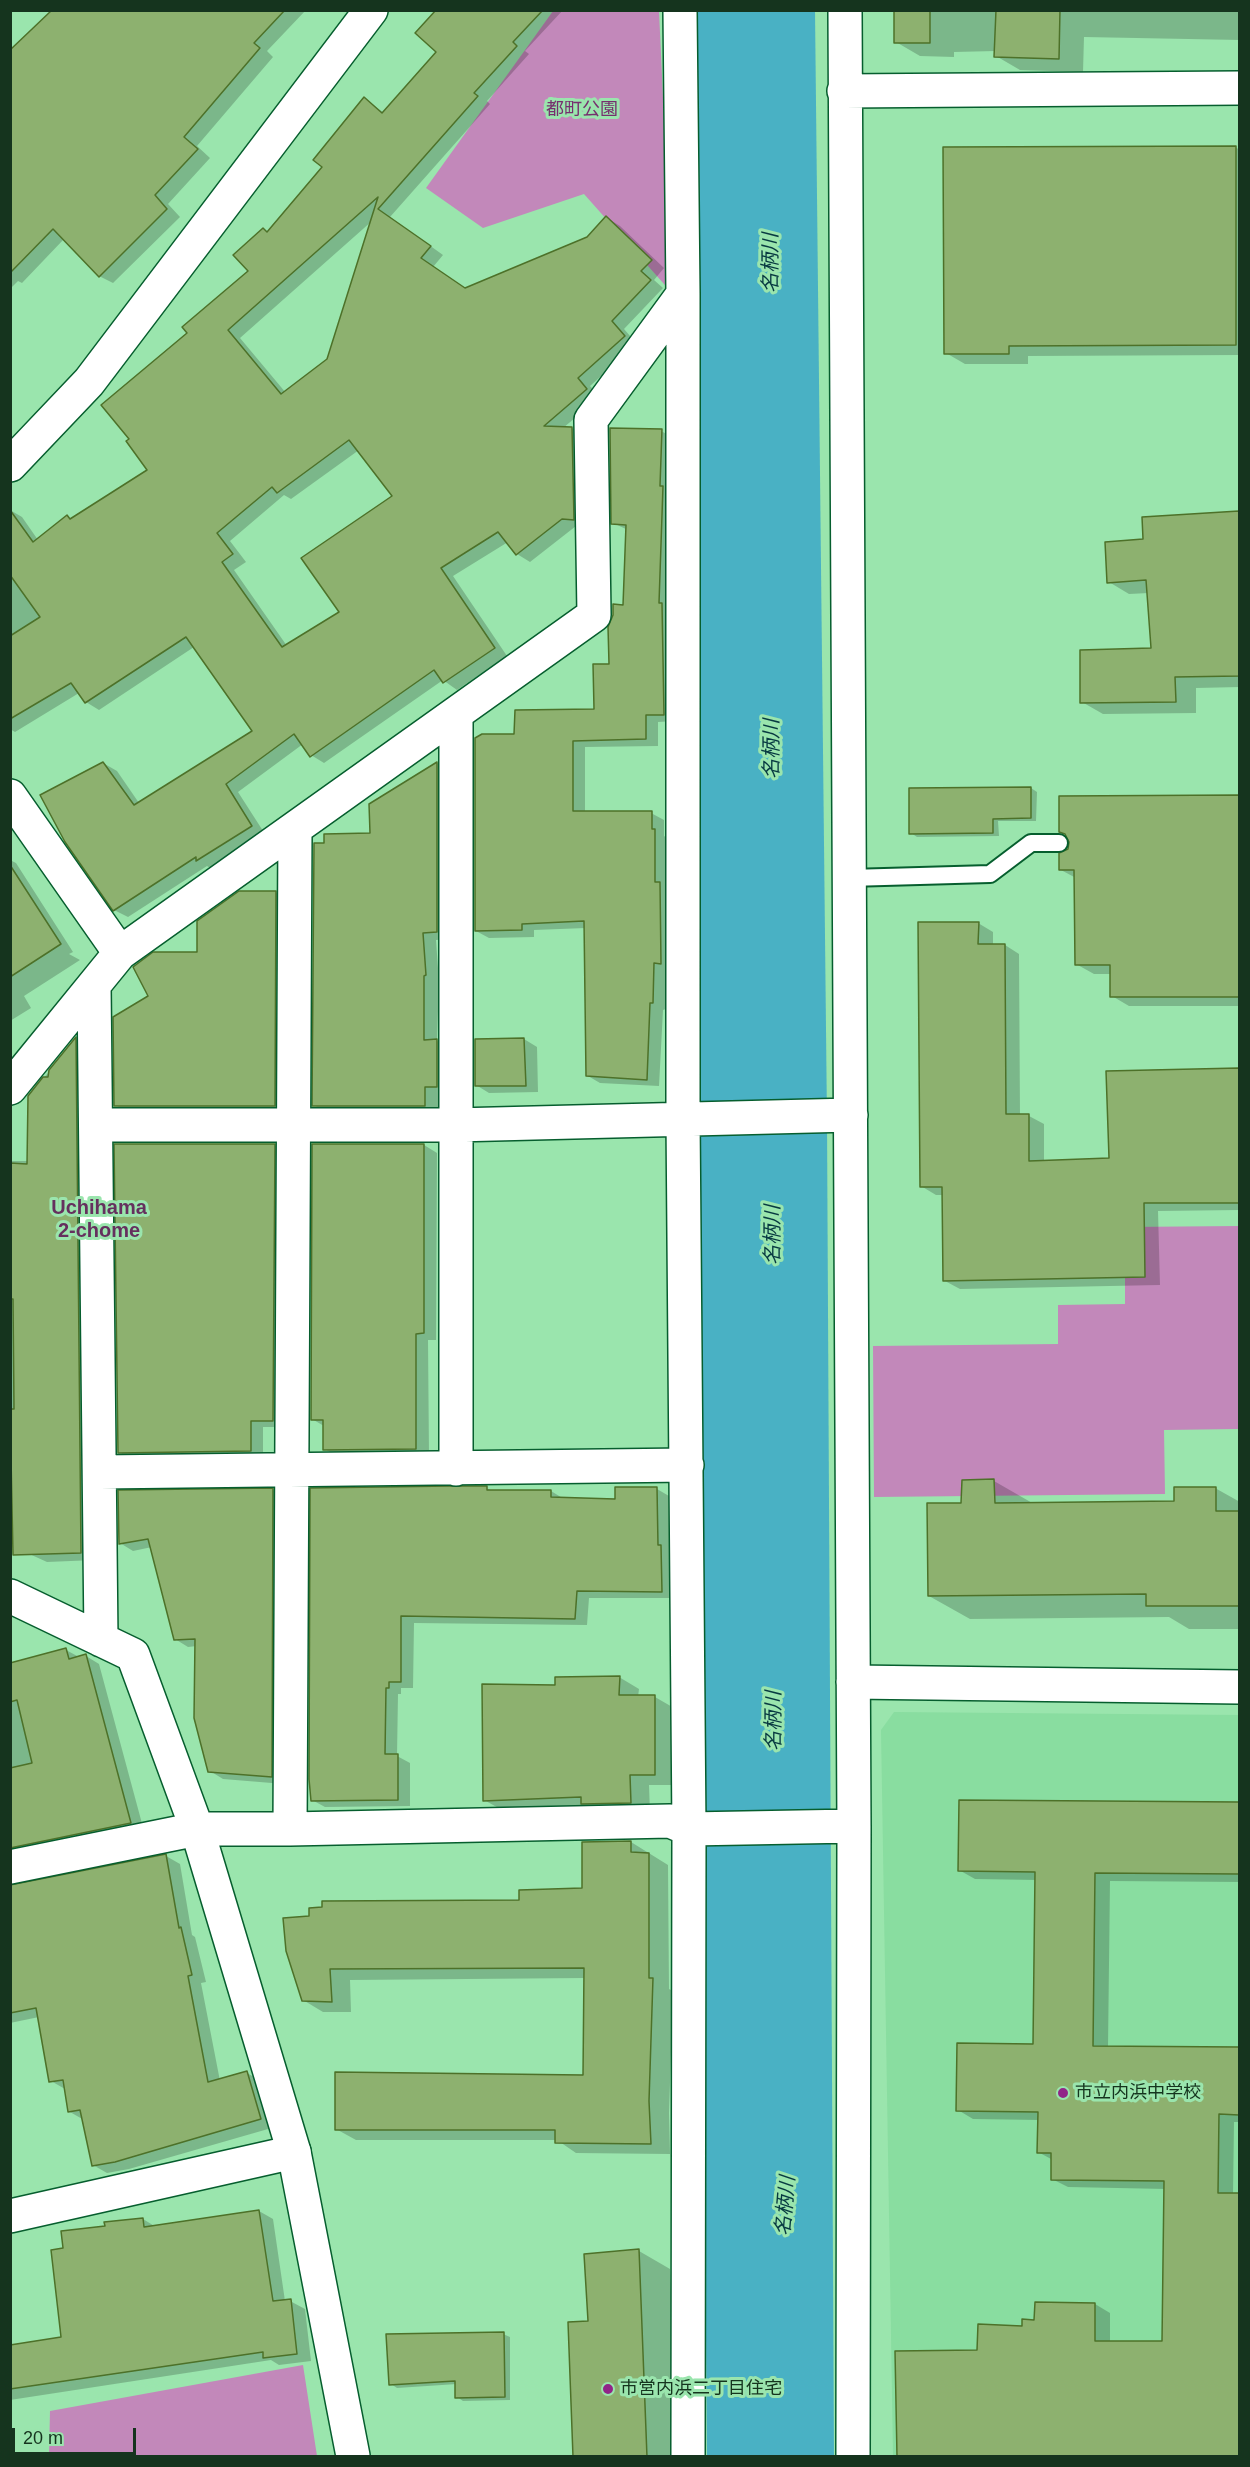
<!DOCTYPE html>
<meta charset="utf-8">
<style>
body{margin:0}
#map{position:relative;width:1250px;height:2467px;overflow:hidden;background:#9ae5ad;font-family:Helvetica,sans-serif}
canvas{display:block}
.frame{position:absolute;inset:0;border:12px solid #15341e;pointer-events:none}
.scale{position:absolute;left:12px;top:2428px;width:124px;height:27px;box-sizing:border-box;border:3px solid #15341e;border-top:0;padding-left:8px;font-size:18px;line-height:21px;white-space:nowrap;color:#15341e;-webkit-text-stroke:4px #9ae5ad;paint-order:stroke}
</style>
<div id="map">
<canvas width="1250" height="2467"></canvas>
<div class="frame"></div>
<div class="scale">20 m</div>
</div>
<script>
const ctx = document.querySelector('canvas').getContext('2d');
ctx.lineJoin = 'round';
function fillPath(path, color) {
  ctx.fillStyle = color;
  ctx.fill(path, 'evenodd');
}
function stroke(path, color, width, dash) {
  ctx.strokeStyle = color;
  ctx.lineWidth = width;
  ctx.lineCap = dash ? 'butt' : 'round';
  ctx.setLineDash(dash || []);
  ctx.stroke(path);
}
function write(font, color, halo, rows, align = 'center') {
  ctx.font = font + ' Helvetica,"Noto Sans JP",sans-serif';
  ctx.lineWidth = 6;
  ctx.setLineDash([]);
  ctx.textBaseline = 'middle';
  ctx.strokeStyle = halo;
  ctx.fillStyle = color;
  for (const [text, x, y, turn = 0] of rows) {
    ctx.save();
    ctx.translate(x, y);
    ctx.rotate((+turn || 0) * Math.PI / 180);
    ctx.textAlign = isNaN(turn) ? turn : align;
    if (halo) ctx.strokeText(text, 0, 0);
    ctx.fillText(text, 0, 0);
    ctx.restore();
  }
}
const built = new Path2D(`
 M894,1712L1239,1715V2456H893L881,1730Z`);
const green = new Path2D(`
 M553,11H659L672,293L584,194L483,228L426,188Z
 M1239,1226V1503L1238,1429L1164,1430L1165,1494L874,1497L873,1346L1058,1344V1305L1125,1304V1227Z
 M303,2365L317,2456H49L50,2411Z`);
const water = new Path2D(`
 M691,11H815L827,1121L834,2456H707L696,1145Z`);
const shadow = new Path2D(`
 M54,10H306L267,51L273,57L197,146L210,158L168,204L180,217L113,283L99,276L64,239L22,283L18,281L10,289V53Z
 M438,10H563L525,51L529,54L487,101L490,104L390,217L443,255L433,267L466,289L588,239L607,218L620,226L664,268L654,280L663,288L624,329L637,344L590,386L600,397L563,428H572L585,436L587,527L576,526L530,562L517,554L508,542L453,576L507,656L457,690L443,680L324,763L311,755L303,744L238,792L265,834L210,868L207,866L128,917L114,910L103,763L117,771L139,803L254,731L194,647L99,710L86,702L79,693L15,732L10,729V510L22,517L38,540L67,517L72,520L150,470L189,334L250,271L268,233L324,167L365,99L384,113L438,52ZM372,221L328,360L286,393L240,338ZM359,450L394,496L341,612L287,646L234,570L246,562L230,541L284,495L291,499Z
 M895,10H1240V40L1084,37L1083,72L1020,70L996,56V51L954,52V57L920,56L896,42Z
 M1235,147L1240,150V355L1028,356V364H965L946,353Z
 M661,431L674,438L676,721L658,722V746L585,747V812L651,813L664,820V836L667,838L673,970H666V1009L663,1010L659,1086L600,1083L588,1076L586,928L534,930V937L489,938L476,931L516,736L595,710L610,666L625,607L628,530L613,523Z
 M1240,512V687L1196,688V713L1103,714L1082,702L1153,650L1149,593L1129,594L1109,582L1145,540L1144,518Z
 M437,763L450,771V939L436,940L439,982L437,1041L450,1049V1094H438V1113H327L314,1105L326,844L371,834V804Z
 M1031,788L1037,792L1036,821H998L999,836L917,837L911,833Z
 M1060,797H1240V1006H1129L1112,996V974H1094L1076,964V878L1061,870L1071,842L1067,835L1060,832Z
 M10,860L16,863L73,952L69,954L80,960L24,996L31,1008L10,1021Z
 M276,893L288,900L287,1113H128L116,1105L199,954Z
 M978,923L993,932V946L1005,945L1019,954L1020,1116H1029L1044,1124V1162L1111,1160L1107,1073L1240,1070V1210L1158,1211L1160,1285L960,1289L945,1281L944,1195H936L921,1186Z
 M76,1039L89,1046L95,1560L47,1562L14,1547L12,1470H10V1161H29V1096Z
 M524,1039L537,1047L538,1092L489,1093L476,1085Z
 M274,1145L286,1152L285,1427H263V1457L131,1459L119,1452Z
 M424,1145L437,1153L436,1340H428L429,1456L338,1457L325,1449L324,1426L312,1419Z
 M994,1481L1034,1504L1175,1502L1215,1488L1240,1502V1629H1189L1169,1617L970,1619L929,1596L963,1504Z
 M486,1488L493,1491H551L564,1499L617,1501L657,1489L669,1496L670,1551L673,1553L674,1598H589L587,1625L414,1623L413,1688H401V1694H398L397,1756L410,1763V1806L325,1807L312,1800V1489Z
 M273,1490L285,1497L284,1784L223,1779L210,1771L197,1646L188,1647L175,1639L152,1547L133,1551L120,1543Z
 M66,1650L79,1657L86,1656L99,1664L144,1831L10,1862V1664Z
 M619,1677L639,1689L638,1697H655L674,1708V1785H649L650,1813L504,1811L484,1800L556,1687Z
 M960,1801L1240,1804V1882L1110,1881L1108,2047L1240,2049V2122H1234L1233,2195H1240V2456H899L978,2352L1036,2321L1095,2304L1110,2313V2342L1164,2343L1166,2189L1068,2187L1052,2179L1053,2160L1038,2152L1039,2120L973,2119L958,2110L1034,2046L1037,1880L975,1879L959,1870Z
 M631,1842L668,1865L669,1989L673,1991L669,2113L670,2154L576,2153L557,2140H356L336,2129L585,2076V1978L350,1980L351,2012H323L303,2000L287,1951L584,1890Z
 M166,1856L180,1864L192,1935L195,1937L206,1982L201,1983L220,2081L247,2073L261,2081L275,2127L129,2169L107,2173L93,2165L84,2120L70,2112L65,2089L51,2081L39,2017L10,2023V1887Z
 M259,2211L273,2219L285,2301H290L305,2309L311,2361L279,2365L271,2360L10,2400V2346L63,2338L64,2249L106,2227L143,2219L156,2227Z
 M639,2251L670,2269L678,2456H575L590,2322Z
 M503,2334L510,2337V2400L463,2401L457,2397V2384L397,2388L391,2384Z`);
const building = new Path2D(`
 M52,10H285L254,43L260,48L184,137L198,149L155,195L167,209L99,277L53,229L10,273V50Z
 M436,10H543L513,42L517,46L474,93L478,96L378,209L431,246L421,258L465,288L587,237L606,216L652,260L641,271L651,280L612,321L625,336L578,378L587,389L544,426L572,427L574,520L562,519L516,555L498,532L441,568L495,648L443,683L434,670L310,757L294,734L226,784L252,826L196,861V857L113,911L65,842L40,795L103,762L134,805L252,731L186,637L85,703L71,683L10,719V636L40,617L10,575V510L33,542L67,515L70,519L147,470L126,441L129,439L101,405L187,333L182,327L248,271L233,255L263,228L267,232L322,167L313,160L364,97L382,113L436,52L415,33ZM378,197L327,359L281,394L228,330ZM349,440L392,496L301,558L339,612L282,647L222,562L233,554L217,533L272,487L277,493Z
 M894,10H930V43H894Z
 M996,10H1060L1059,59L994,57Z
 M1236,146V345L1009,346V354H944L943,147Z
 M610,428L662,429L660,486H663L659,603H662L664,715H646V739L573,741V811H652V829H655V882H660L661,964L654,963L653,1003H650L647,1080L586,1076L584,921L522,924V930L475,931V738L482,734H514L515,710L594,709L593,664H609L608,627L613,615V604L623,605L626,525L611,524Z
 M1239,511V676L1175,677L1176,702L1080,703V650L1151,648L1146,580L1107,583L1105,542L1143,539L1142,517Z
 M437,762V932L423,933L426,975L424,976V1040L437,1039V1087H425V1106H312L314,843H324V834L370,833L369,804Z
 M1031,787V818L993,819V833L909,834V788Z
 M1239,795V997H1110V965H1075L1074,870H1059V853L1068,849L1069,842L1065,834L1059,832V796Z
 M10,865L61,944L10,977Z
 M239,891H276L275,1106H114L113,1017L148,996L133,967L153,952H197V921Z
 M918,922H979L978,944H1005L1006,1114H1029V1161L1109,1158L1106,1071L1239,1068V1203H1144L1145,1277L943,1281L942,1187H920Z
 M76,1037L81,1553L13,1555L10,1409H14L13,1299H10V1163L27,1164L28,1096L43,1077H48L49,1070Z
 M524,1038L526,1086H475V1039Z
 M114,1144H275L273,1421H251V1451L118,1453Z
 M312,1144H424V1333L416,1334V1449L323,1450V1420H311Z
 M994,1479L995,1503L1174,1501V1487H1216V1511H1239V1606H1146V1594L928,1596L927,1503H961L962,1480Z
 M451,1486H487V1490H551V1497L615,1499V1487H657L658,1545H661L662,1592L577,1591L575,1619L401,1616V1682H389V1688H386L385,1754H398V1800L311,1801L309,1779L310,1488Z
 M273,1488L272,1777L208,1772L194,1718L195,1639L174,1640L148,1539L119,1544L118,1490Z
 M66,1648L69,1659L86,1654L131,1823L10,1848V1768L32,1763L17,1700L10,1702V1663Z
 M620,1676L619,1695H655V1775H630L631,1803L581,1804V1797L483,1801L482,1684L555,1685V1677Z
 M959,1800L1239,1802V1874L1095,1873L1093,2046L1239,2047V2115L1219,2114L1218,2193H1239V2457H897L895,2351L977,2350L978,2324L1022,2326V2319L1034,2320L1035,2302L1095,2303V2341H1162L1164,2181L1051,2180V2153H1037L1038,2112L956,2111L957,2043L1033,2044L1035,1872L958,1871Z
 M631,1841V1852L649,1853V1978H653L649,2101L651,2144L555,2143V2130H335V2072L583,2075L584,1968L330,1969L332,2002L302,2001L286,1951L283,1918L309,1916V1908L322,1907V1901L519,1900V1890L582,1888V1842Z
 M166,1854L179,1928L181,1927L192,1975L188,1976L208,2082L247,2071L261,2119L115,2162L92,2166L80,2110L68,2112L63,2080L49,2082L36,2008L10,2013V1885Z
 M259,2210L273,2301L291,2299L297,2354L263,2358V2352L10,2389V2345L61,2337L51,2250L63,2248L61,2231L105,2226L104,2222L143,2218L144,2227Z
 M639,2249L647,2457H573L568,2322L588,2321L584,2254Z
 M504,2332L505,2397L455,2398V2381L389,2385L386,2334Z`);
const service = new Path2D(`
 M849,878L990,874L1031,843H1059`);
const minor = new Path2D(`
 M680,10L683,294V1118L689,1829L688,2456
 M845,10L854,1826L853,2456
 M844,91L1240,88
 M10,796L120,953
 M94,985L101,1640
 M10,1088L120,953L594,615L591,420L683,294
 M96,1125H455L851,1115
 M456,1469V715
 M100,1472C295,1468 491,1468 687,1465
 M10,1596L133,1655L197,1829L294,2152L353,2456
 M853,1682L1240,1687
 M290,1829L295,829
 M10,1867L197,1829H290L670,1821L689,1829L854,1826`);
const tertiary = new Path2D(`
 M10,465L89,382L371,10
 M10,2216L294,2152`);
const markers = [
 [1063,2093,6,"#912588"],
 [608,2389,6,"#912588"]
];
const parkNames = [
 ["都町公園",582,110]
];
const poiNames = [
 ["市立内浜中学校",1075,2093],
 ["市営内浜二丁目住宅",620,2389]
];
const waterNames = [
 ["名柄川",771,263,-90],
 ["名柄川",772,749,-90],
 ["名柄川",773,1235,-90],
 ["名柄川",774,1721,-90],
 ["名柄川",786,2206,-85]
];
const neighbourhoodNames = [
 ["Uchihama",99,1208],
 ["2-chome",99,1231]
];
fillPath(built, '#89dda0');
fillPath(green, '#c288ba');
fillPath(water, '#49b1c4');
fillPath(shadow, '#0003');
fillPath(building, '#8db16f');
stroke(building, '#4d7129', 1.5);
stroke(service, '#065e2e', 20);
stroke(minor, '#065e2e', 36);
stroke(tertiary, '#065e2e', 36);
stroke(service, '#fff', 16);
stroke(minor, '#fff', 33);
stroke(tertiary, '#fff', 33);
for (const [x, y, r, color] of markers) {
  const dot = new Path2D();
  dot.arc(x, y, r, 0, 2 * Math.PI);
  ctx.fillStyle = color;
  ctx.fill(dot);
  stroke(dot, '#9ae5ad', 2);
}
write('18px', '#762f6e', '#9ae5ad', parkNames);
write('18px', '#15341e', '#9ae5ad', poiNames, 'left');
write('italic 20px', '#073941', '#9ae5ad', waterNames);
write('bold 20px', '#65305e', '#9ae5ad', neighbourhoodNames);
</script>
